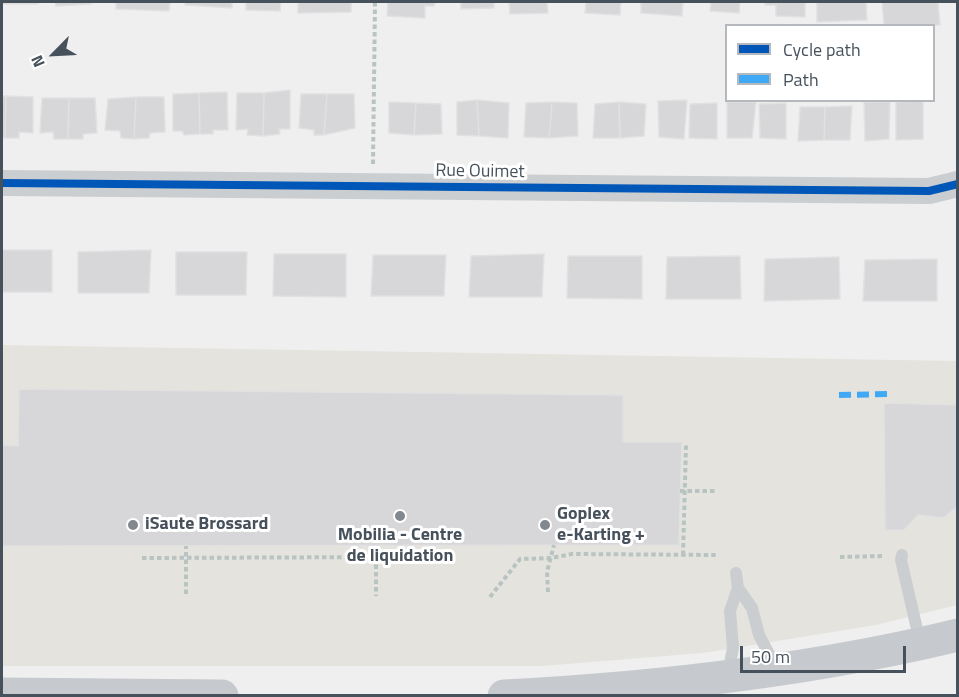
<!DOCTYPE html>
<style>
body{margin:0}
#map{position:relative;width:959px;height:697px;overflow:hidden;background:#f0efef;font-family:"Titillium Web",sans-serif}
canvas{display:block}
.frame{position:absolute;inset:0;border:3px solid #46515c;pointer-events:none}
.legend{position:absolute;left:725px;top:24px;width:210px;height:78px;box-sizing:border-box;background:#fff;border:2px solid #b5b9be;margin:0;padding:8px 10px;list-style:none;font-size:18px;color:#46515c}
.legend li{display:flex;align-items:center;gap:12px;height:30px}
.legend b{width:30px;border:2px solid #b5b9be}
.north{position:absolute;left:24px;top:24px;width:60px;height:60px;-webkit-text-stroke:4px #fff;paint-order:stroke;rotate:246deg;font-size:16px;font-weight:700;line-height:24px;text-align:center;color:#46515c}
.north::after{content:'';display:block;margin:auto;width:21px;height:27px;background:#46515c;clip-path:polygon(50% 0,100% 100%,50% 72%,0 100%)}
.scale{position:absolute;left:740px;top:646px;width:166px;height:27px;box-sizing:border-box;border:3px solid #46515c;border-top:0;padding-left:8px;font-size:18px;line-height:21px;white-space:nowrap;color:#46515c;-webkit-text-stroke:4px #fff;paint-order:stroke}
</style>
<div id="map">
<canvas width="959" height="697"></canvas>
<div class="frame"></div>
<ul class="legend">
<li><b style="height:8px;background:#0057b8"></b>Cycle path</li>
<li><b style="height:8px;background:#3fa9f5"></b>Path</li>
</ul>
<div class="north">N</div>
<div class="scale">50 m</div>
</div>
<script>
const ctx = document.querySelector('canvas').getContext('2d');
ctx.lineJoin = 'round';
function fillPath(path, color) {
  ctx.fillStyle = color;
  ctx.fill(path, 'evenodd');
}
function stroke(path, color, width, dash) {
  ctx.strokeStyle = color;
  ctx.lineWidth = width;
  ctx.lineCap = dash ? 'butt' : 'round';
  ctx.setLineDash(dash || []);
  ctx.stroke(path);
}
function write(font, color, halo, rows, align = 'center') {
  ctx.font = font + ' "Titillium Web",sans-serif';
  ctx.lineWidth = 6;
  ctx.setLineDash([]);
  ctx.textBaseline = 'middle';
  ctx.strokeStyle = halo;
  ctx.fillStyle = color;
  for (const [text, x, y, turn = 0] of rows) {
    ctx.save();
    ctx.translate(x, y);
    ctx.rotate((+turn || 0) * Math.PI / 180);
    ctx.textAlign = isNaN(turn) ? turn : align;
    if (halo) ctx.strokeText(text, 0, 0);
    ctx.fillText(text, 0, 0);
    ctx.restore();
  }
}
const commercial = new Path2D(`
 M2,345L957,361V605L876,625L703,653L542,666H2Z`);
const building = new Path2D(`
 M2,2H38V4H2Z
 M55,2H91V4L56,6Z
 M116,2H170L169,11L116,9Z
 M185,2H232V8L185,5Z
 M246,2H281L280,11L246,10Z
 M298,2H351V12L298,13Z
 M388,2H435L434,6H425V18L387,16Z
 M461,2H494V8L461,9Z
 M509,2H561H547L548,13L510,14Z
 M586,2H621L620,15L585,13Z
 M641,2H683L682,16L641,13Z
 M711,2H740L739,13L710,11Z
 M765,2H805V17L776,16V5H765Z
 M817,2H866L867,20L817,22Z
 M882,2H938L940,25L884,26Z
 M290,90V129H279L280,134L263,136L264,93Z
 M227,92L228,130H213V134H200L199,93Z
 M199,93L200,134L184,135L182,131H173V94Z
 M237,93H264L263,136L247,135L248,129L236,130Z
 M301,94H327L324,135H314V130L299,128Z
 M327,94H354L355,128L324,135Z
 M2,96H6L5,138H2Z
 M6,96L33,97V133L19,132V138H5Z
 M136,97L134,139L121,138L120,131L105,130L108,99Z
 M136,97H164L165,132L150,133L149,138L134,139Z
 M42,98H69L68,139H54L53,132L40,133Z
 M69,98H95L97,133L83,134V139H68Z
 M477,100L509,103L508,138L479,136Z
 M477,100L479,136L457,135V102Z
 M687,100L684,139L659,137L658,101Z
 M923,101V139L896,140V102Z
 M389,102L416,103L414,135L389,133Z
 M552,102L549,138L524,137L526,103Z
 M552,102L577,103L578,136L549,138Z
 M619,102L646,104L644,136L620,138Z
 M619,102L620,138H593L595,104Z
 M727,102H756L752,138H727Z
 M864,102H890L889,139L865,141Z
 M416,103L441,104L442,134L414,135Z
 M717,103V139L689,138L690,104Z
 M786,103V139L760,138L759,104Z
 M852,106L850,140H824L825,107Z
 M800,107H825L824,140L798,141Z
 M2,250H52V292H2Z
 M151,250L149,293H78V252Z
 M176,252H247L246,295H176Z
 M274,254H346V297L273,296Z
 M544,254L542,297H469L471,256Z
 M373,255H446L444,296H371Z
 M568,256H642V299L567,298Z
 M740,256L741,299H666L667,257Z
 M839,257L840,299L764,301L765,259Z
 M937,259V301H863L865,260Z
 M19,389L623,395V442H682L679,545L2,546V445L18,446Z
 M884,403L958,405V506L943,518L918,515L904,530H885Z`);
const path = new Path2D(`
 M373,164L375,2
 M680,491H717
 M683,555L686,445
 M376,557V596
 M840,557L884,556
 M142,558L404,557
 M548,592L547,572L554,545
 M186,594V546
 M490,597L520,559L551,558L572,554L718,555`);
const lane = new Path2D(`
 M902,555L901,560L920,642
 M736,573L738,588L752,608L759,635L776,667
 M728,674L733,648L730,611L738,588`);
const street = new Path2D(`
 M2,183L929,191L958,184`);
const primary = new Path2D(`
 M2,694L222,696
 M504,696C657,688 809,671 958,635`);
const quiet = new Path2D(`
 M839,395L888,394`);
const cycleway = new Path2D(`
 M2,183L929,191L958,184`);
const markers = [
 [400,516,6,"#82888f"],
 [133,525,6,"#82888f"],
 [545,525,6,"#82888f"]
];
const streetNames = [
 ["Rue Ouimet",480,172,1]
];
const poiNames = [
 ["Goplex",557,515],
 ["e-Karting +",557,536],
 ["iSaute Brossard",145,525],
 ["Mobilia - Centre",400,536,"center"],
 ["de liquidation",400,557,"center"]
];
fillPath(commercial, '#e5e3dd');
fillPath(building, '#d7d7d9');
stroke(building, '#e1e1e2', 1.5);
stroke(path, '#b8c4c1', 4, [4.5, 3]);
stroke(lane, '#cbced0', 12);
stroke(street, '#cbced0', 26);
stroke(primary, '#c6cace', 33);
stroke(quiet, '#3fa9f5', 6, [12, 6]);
stroke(cycleway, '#0057b8', 8);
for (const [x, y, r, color] of markers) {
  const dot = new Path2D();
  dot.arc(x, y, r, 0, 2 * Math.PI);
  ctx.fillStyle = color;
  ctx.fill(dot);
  stroke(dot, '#fff', 2);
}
write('18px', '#46515c', '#fff', streetNames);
write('bold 18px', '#46515c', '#fff', poiNames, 'left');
</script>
